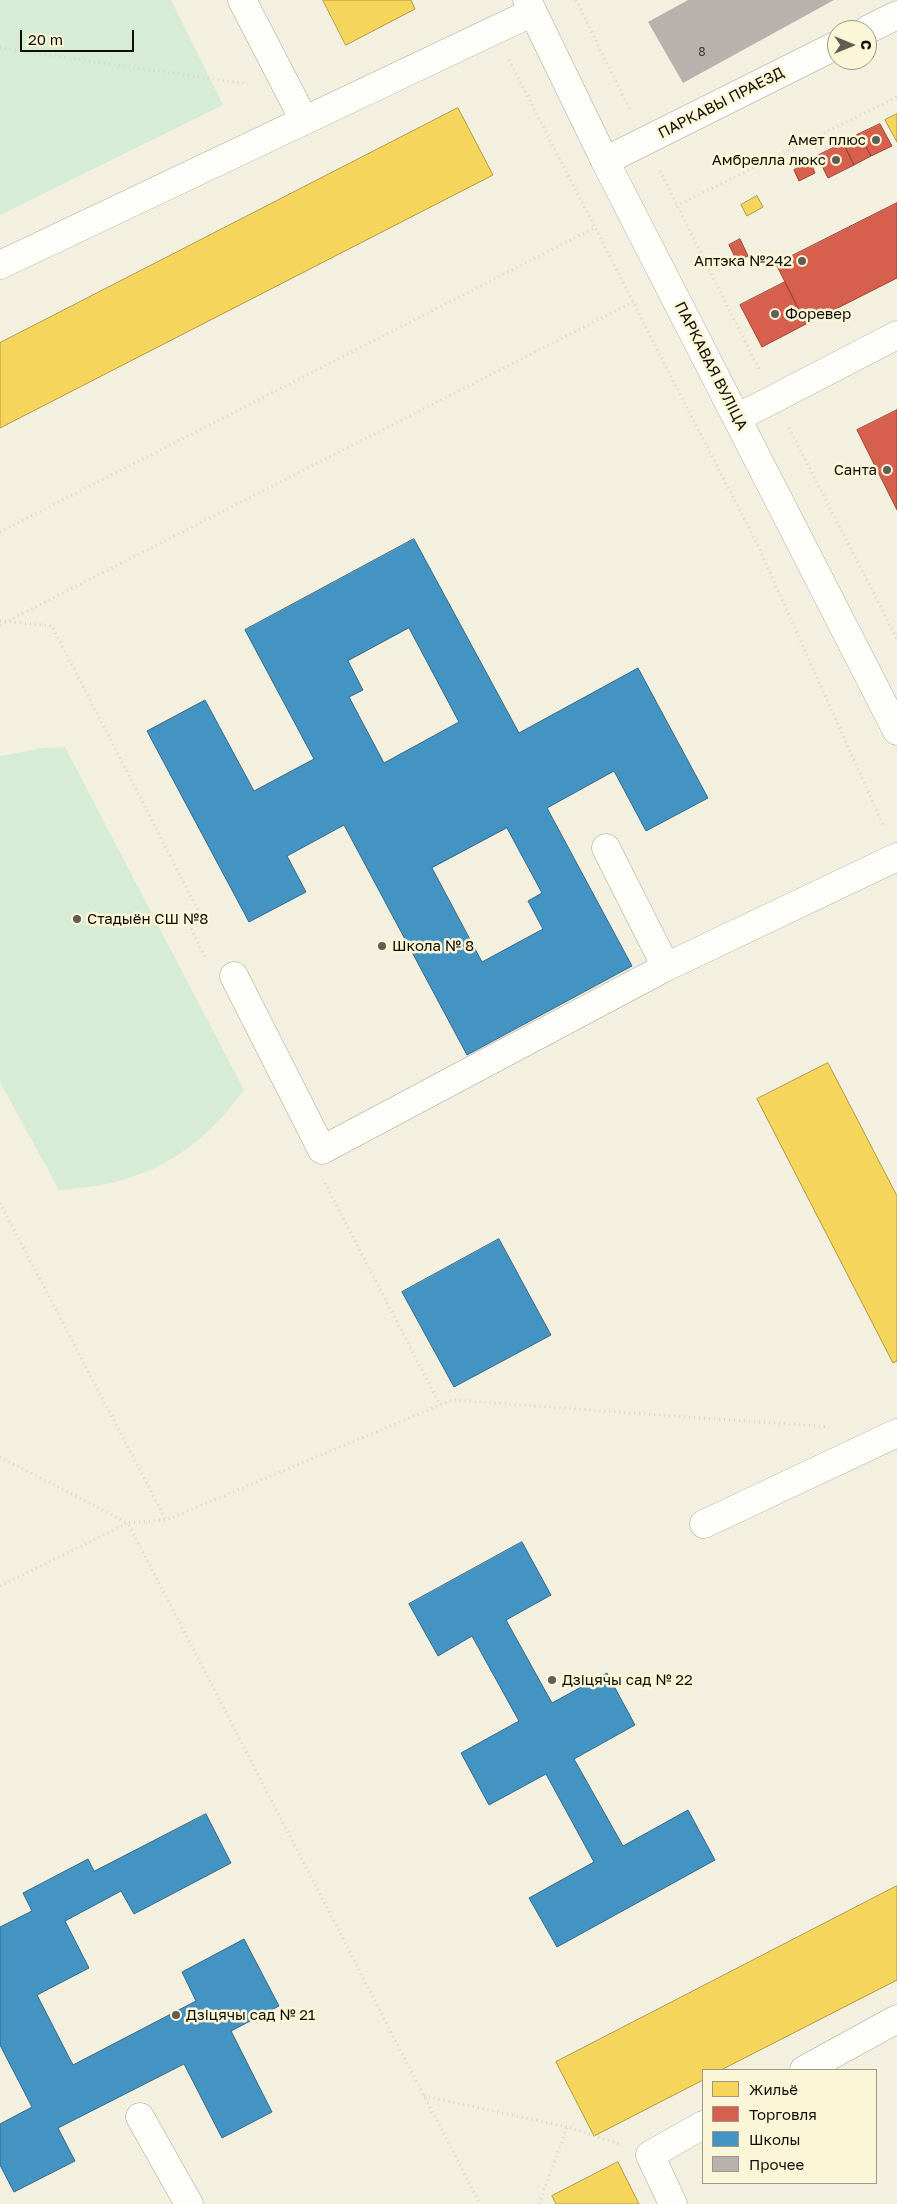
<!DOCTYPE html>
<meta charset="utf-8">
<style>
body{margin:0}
#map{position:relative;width:897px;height:2204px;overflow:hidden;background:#f4f0e0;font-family:"Golos Text",sans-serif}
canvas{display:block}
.legend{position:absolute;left:702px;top:2069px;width:175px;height:115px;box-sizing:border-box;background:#fcf6d8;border:1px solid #9e9984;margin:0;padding:6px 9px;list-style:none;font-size:15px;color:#100e05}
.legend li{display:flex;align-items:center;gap:10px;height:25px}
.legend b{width:25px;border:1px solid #9e9984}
.north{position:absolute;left:827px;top:20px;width:50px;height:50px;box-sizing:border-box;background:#fcf6d8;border:1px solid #9e9984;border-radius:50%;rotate:90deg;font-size:14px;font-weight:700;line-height:20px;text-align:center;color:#100e05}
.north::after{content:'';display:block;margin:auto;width:18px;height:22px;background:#605d52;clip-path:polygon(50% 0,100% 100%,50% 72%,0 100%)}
.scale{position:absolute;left:20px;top:30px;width:114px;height:22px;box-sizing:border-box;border:2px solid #100e05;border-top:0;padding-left:6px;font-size:15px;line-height:18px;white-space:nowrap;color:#100e05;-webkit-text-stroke:4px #fcf6d8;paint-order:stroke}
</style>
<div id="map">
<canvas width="897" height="2204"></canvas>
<ul class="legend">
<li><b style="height:14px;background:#f6d55c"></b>Жильё</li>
<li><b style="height:14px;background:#d6604d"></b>Торговля</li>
<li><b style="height:14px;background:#4393c3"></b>Школы</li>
<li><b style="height:14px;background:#b8b2ae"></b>Прочее</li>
</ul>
<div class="north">С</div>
<div class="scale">20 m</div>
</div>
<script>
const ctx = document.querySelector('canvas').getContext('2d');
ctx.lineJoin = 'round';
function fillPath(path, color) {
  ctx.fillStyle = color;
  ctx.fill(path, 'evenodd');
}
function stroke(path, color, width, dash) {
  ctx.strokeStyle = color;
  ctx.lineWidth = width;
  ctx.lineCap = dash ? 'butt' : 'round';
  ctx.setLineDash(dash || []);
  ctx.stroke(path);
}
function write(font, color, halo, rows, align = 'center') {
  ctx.font = font + ' "Golos Text",sans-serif';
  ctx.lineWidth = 5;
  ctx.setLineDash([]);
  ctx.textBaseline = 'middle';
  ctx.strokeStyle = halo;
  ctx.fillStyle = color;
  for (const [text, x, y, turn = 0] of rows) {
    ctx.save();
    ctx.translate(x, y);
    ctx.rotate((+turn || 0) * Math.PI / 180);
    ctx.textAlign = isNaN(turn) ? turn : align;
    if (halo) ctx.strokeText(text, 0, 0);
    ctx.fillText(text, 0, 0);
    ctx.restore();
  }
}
const green = new Path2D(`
 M0,0H171L223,105L0,215Z
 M65,747L244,1090C194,1157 142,1185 59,1190L0,1082V756L43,748Z`);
const homes = new Path2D(`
 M323,0H411L415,9L346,45Z
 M458,108L493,175L0,428V343Z
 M897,114V142L885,120Z
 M757,196L763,207L747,216L741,205Z
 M828,1063L897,1196V1361L893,1363L757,1099Z
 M897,1886V1980L721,2070H703V2080L594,2136L556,2062Z
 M618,2162L639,2204H556L552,2196Z`);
const shops = new Path2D(`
 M880,124L892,146L871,156L859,134Z
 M859,134L871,156L854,165L843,143Z
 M843,143L854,165L828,178L817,156Z
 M810,161L815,173L799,181L794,170Z
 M897,203V278L806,324L776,264Z
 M740,239L748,256L737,261L729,245Z
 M785,282L806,324L762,347L740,305Z
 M897,410V510L857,430Z`);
const schools = new Path2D(`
 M414,539L519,733L638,668L708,798L646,831L614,771L547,808L632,966L467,1055L344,825L287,856L306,892L249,922L147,731L205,700L254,791L314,759L245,630ZM409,628L459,722L384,763L349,697L363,690L348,661ZM507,828L542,893L528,901L543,929L482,962L432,868Z
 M499,1239L551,1335L454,1387L402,1292Z
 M522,1542L551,1595L506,1620L552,1703L607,1673L635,1725L574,1759L623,1846L688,1810L715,1860L557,1947L529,1898L594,1862L546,1774L489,1805L461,1753L519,1721L472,1636L438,1656L409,1604Z
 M206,1814L231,1863L134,1914L121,1891L65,1921L89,1968L37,1995L73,2065L196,2001L182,1972L244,1939L279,2006L231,2031L272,2112L222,2138L184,2064L58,2128L75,2161L14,2192L0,2165V2124L32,2107L0,2045V1927L32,1911L23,1893L88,1859L94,1871Z`);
const building = new Path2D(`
 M688,0H834L683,83L648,22Z`);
const path = new Path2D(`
 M576,0L631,112
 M0,48L248,84
 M509,60L758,546L884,827
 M660,171L759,369
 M676,206L897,97
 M789,428L897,639
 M0,532L596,227
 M0,621L52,626L203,920L190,926L206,959
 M0,625L633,302
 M325,1183L440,1405
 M0,1203L166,1520
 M0,1457L128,1523L166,1520L452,1400L829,1427
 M0,1586L128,1523L480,2204
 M424,2096L567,2127
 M539,2204L567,2127L619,2144`);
const minor = new Path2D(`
 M242,0L304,120
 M527,0L605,161L897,731
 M867,30L897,15
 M605,161L837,45
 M0,265L533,12
 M737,418L897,335
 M606,848L666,967
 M234,976L322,1150L666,967L897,857
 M704,1524L897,1433
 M804,2070L897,2019
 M140,2117L189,2204
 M673,2204L650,2155L703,2125`);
const markers = [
 [876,140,5,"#605d52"],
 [836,160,5,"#605d52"],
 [802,261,5,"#605d52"],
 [775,314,5,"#605d52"],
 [887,470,5,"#605d52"],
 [77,919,5,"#605d52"],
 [382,946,5,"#605d52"],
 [552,1680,5,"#605d52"],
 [176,2015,5,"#605d52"]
];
const numberNames = [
 ["8",702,52]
];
const streetNames = [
 ["ПАРКАВЫ ПРАЕЗД",721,103,-27],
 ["ПАРКАВАЯ ВУЛІЦА",711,366,63]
];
const poiNames = [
 ["Амет плюс",866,140,"right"],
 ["Амбрелла люкс",826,160,"right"],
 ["Аптэка №242",792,261,"right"],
 ["Форевер",785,314],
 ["Санта",877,470,"right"],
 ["Стадыён СШ №8",87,919],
 ["Школа № 8",392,946],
 ["Дзіцячы сад № 22",562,1680],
 ["Дзіцячы сад № 21",186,2015]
];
fillPath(green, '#d6ecd5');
fillPath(homes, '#f6d55c');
stroke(homes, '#b19942', 1);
fillPath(shops, '#d6604d');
stroke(shops, '#9b4737', 1);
fillPath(schools, '#4393c3');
stroke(schools, '#346b8a', 1);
fillPath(building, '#b8b2ae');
stroke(minor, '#a8a598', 29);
stroke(path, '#d6d5d0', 3, [1, 4]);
stroke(minor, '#fdfdfa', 28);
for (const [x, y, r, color] of markers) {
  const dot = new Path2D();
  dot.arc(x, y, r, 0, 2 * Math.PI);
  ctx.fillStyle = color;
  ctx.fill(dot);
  stroke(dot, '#fcf6d8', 2);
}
write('12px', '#3a372f', null, numberNames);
write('15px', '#100e05', '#fcf6d8', streetNames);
write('15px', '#100e05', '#fcf6d8', poiNames, 'left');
</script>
